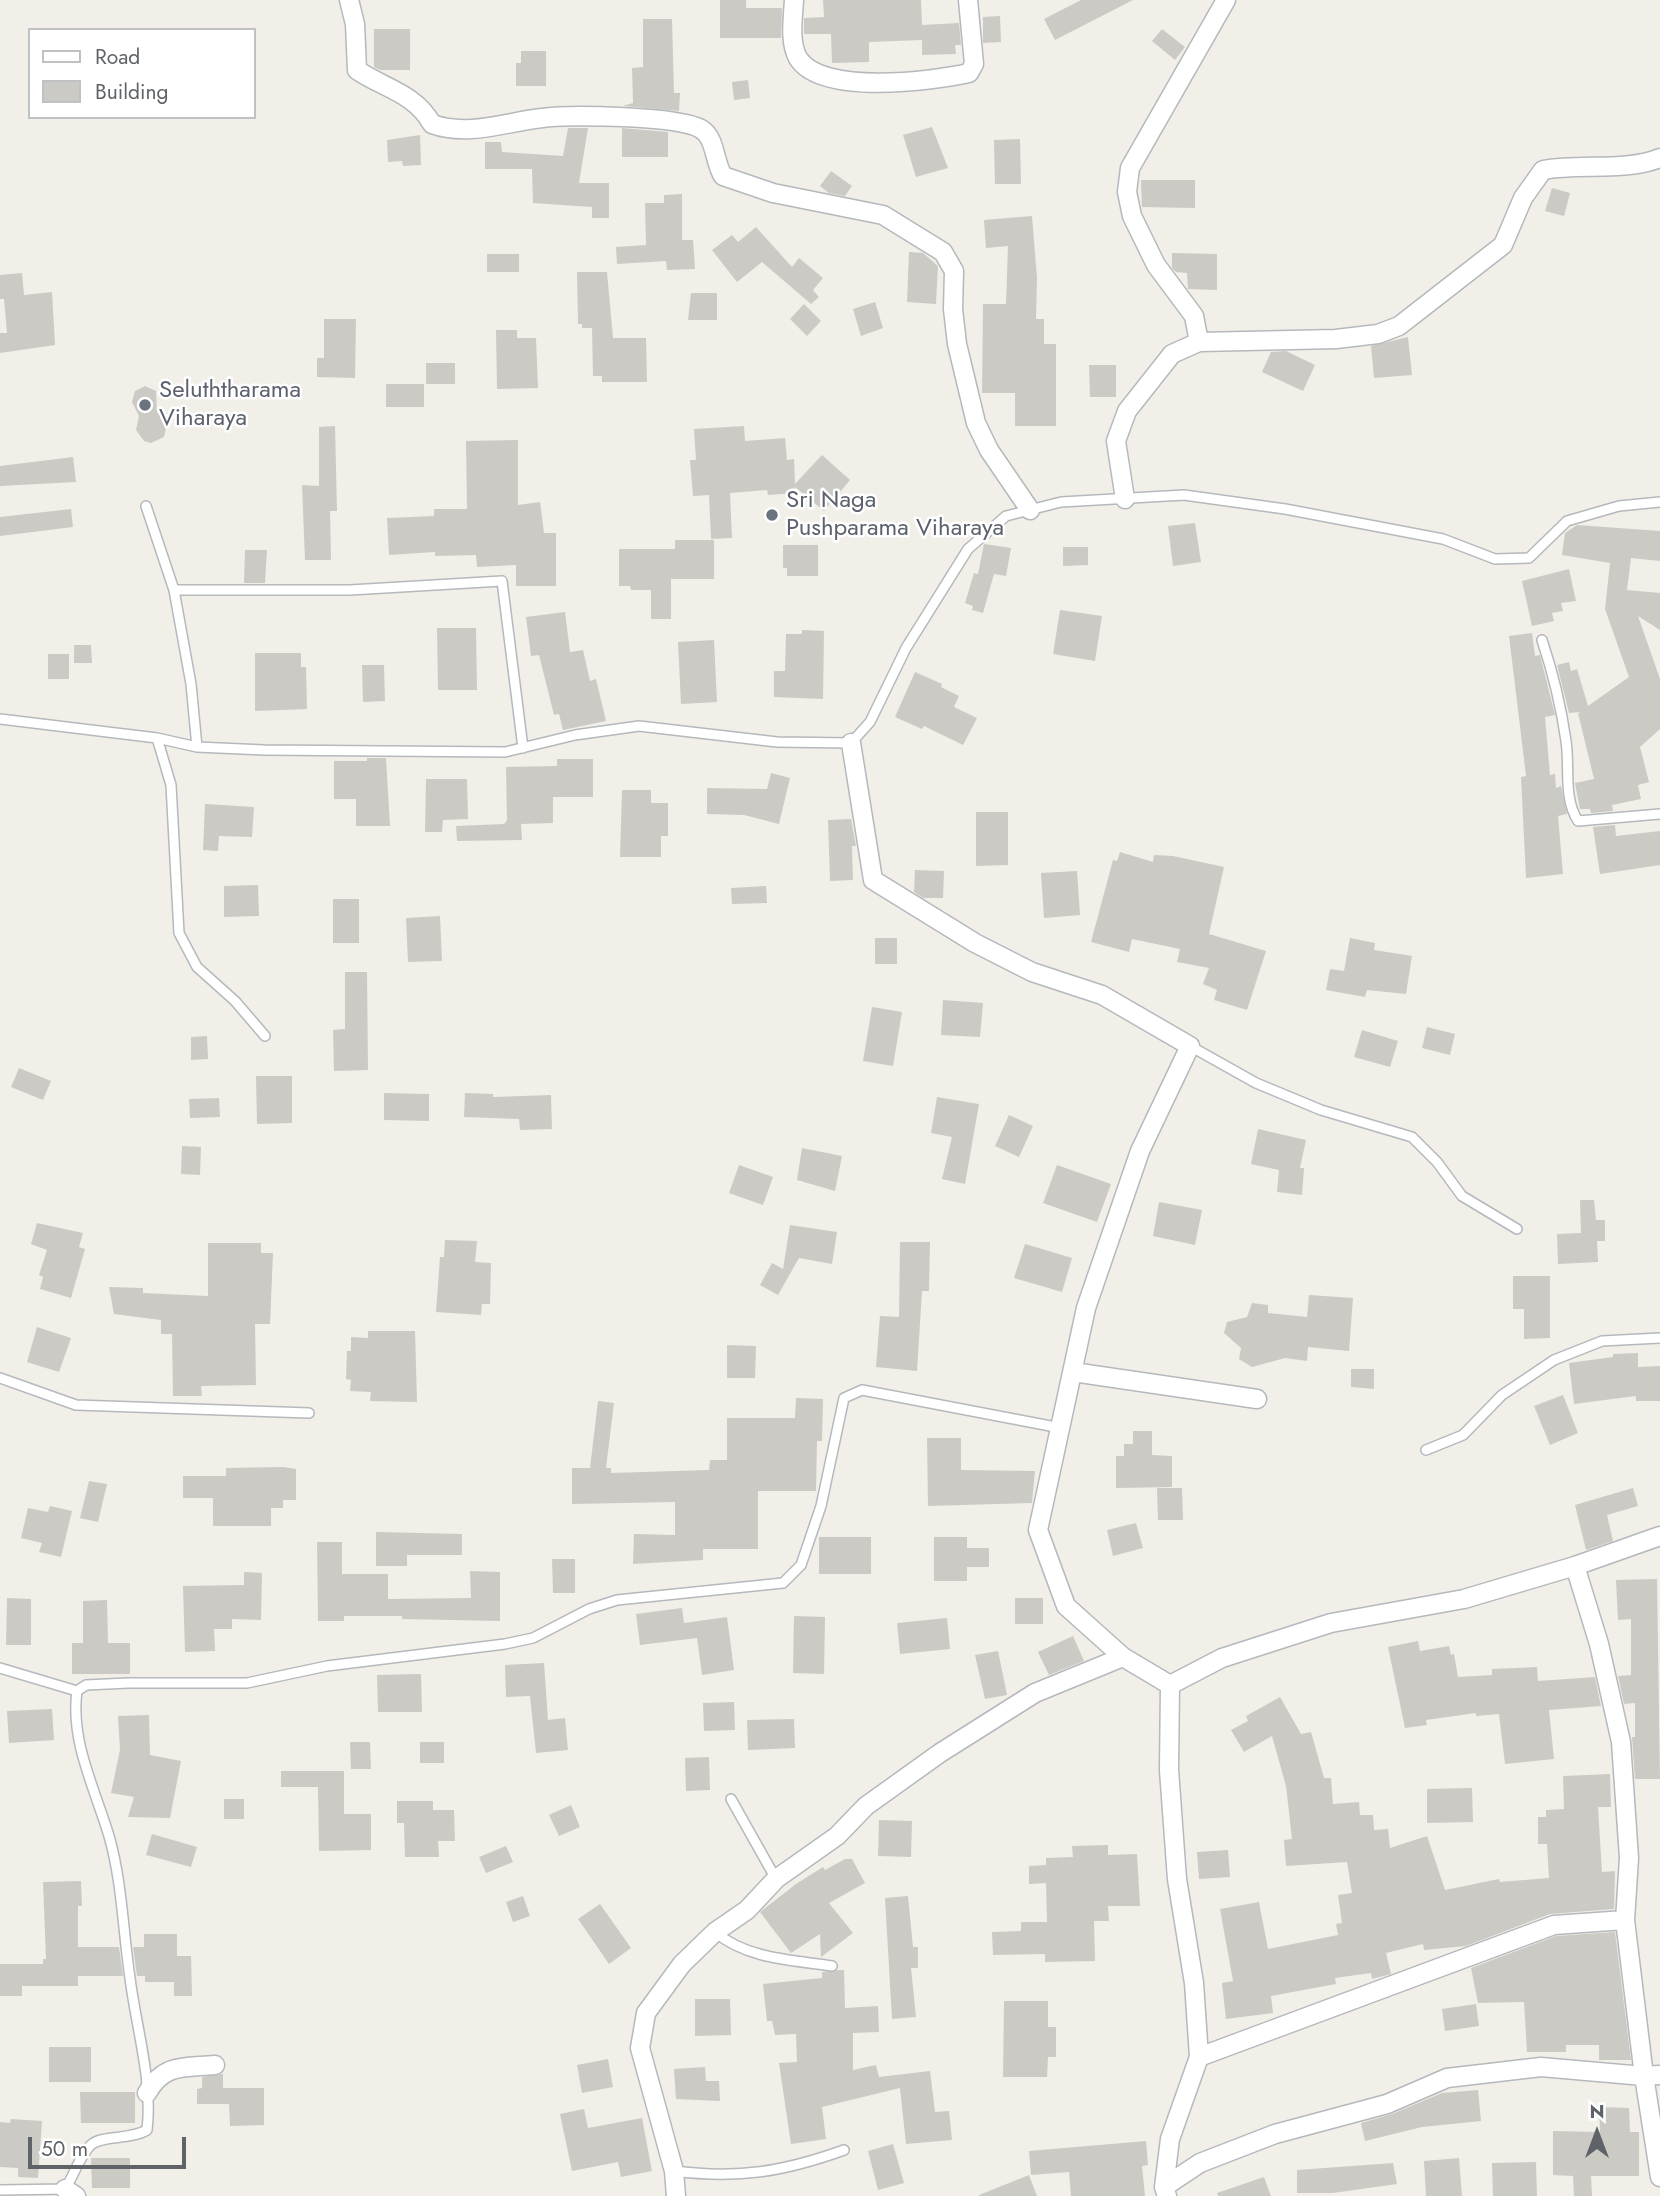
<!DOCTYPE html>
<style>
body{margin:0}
#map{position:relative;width:1660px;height:2196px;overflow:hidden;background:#f1efe8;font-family:Jost,sans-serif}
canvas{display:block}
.legend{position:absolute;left:28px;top:28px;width:228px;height:91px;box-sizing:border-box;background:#fff;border:2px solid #bfc1c3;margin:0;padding:9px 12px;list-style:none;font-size:21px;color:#5f6368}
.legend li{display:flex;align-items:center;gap:14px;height:35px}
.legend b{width:35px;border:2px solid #bfc1c3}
.north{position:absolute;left:1562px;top:2098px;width:70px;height:70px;-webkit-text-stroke:5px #fff;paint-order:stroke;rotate:0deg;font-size:19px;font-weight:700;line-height:28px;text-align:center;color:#5f6368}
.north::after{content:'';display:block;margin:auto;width:24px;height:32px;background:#5f6368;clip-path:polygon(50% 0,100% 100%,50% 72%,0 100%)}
.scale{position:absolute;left:28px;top:2137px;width:158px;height:32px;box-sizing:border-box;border:4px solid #5f6368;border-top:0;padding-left:9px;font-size:21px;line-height:24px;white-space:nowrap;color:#5f6368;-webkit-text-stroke:5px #fff;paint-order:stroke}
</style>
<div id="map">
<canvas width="1660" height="2196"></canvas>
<ul class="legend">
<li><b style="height:9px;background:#fff"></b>Road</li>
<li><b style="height:19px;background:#cccac5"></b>Building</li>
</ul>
<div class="north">N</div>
<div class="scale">50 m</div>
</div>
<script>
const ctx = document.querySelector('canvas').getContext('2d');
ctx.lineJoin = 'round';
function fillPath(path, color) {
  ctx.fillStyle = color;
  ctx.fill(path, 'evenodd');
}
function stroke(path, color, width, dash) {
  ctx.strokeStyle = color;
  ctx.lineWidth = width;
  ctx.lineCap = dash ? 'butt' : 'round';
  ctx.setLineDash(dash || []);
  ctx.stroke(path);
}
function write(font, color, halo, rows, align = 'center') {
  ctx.font = font + ' Jost,sans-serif';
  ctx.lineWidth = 5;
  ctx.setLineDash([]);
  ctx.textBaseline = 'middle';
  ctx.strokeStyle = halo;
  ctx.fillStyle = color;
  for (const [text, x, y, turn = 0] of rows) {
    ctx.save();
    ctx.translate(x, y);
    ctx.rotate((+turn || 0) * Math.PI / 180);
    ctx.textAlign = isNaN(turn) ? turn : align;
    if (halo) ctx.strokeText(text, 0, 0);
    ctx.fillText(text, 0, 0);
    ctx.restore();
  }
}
const building = new Path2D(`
 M720,0H746V8H782L781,38H720Z
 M823,0H921L922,25L959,23L961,45H955L956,54L922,55V40L869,42V62L832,63L831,34H804V18L824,17Z
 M1081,0H1133L1055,40L1044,19Z
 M1000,16L1001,42L983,43V17Z
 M643,19H672L674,93H680L679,111L623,106L633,103L632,68L643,67Z
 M374,29H410V70H380L374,67Z
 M1162,29L1185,47L1175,60L1152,41Z
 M521,51H546V86H516V63H521Z
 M748,80L750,98L734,100L732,82Z
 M932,127L948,168L916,177L903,135Z
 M568,128H588L579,183H609V218H592V207L533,203L532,169H485V142H501L502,152L563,156Z
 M622,128L668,132V157H622Z
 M420,135L421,165L403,166L402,161L388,162L387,140Z
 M1020,139L1021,184H995L994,140Z
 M831,171L852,186L845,196L829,193L820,186Z
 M1141,180H1195V208L1142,207Z
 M1552,188L1570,193L1564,216L1545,211Z
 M682,194V240H693L695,269L667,270L666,261L617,264L616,247L646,245L645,203H664V195Z
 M1032,216L1037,278L1036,319H1044V344H1056V426H1015V393H982L983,304H1006L1008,246L986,248L984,220Z
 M756,227L792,267L799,258L823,278L813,290L819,297L811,304L762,262L737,282L712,250L732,235L738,242Z
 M909,252L923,253L938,266L936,304L907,302Z
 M1172,253L1217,254V290L1188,289L1187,273L1176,272L1172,268Z
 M487,254H519V272H487Z
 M577,272H607L613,338H646L647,382H602V376H593L592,328H582V324H578Z
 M22,273L24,295L52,292L55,345L0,353V333H7L4,299H0V275Z
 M691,293H717V320H688Z
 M875,302L883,328L861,336L853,309Z
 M804,304L821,321L807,336L790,319Z
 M324,319H356L355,378L317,377V358H324Z
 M496,330H517V338H536L538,388L497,389Z
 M1408,337L1412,375L1374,378L1371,346Z
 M1286,351L1315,365L1303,391L1262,372L1271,352Z
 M426,363H455V384H426Z
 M1089,365H1116V397H1090Z
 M386,384H424V407H386Z
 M145,386L156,391L157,412L167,423L164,437L151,443L144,441L136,430L139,416L132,402L135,391Z
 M335,426L337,511H330L331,560H305L302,485L319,486V427Z
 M744,426L745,441L785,438L787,460L794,459L795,484L822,455L850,480L824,511L795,487V493L768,495L767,490L730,493L732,538L711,539L709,495L693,496L690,460H696L694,429Z
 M518,440V505L540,502L544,533H556V586H516V565L477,567L476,555L435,556V552L389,555L387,518L434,516V509H467L466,441Z
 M73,457L76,482L0,486V466Z
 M71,509L73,527L0,536V517Z
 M1195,523L1201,562L1173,566L1168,526Z
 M1577,525L1660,531V561L1631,558L1627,590L1660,593V630L1638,616L1660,679V729L1640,747L1649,782L1638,785L1641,799L1612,805L1613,811L1591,813L1590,809H1580L1575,783L1594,779L1578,713L1581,712L1569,713L1557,665L1569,662L1571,671L1577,669L1588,706L1629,677L1605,609L1610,563L1562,555L1565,533Z
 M675,540H714V579H671V619H651V590H631L630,586H619V549H675Z
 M984,544L1011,548L1006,576L994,574L983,613L972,610L973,606L965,603L974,573L978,574Z
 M783,545H818V576H787V568H783Z
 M1063,547H1088V565L1063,566Z
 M245,550H267L265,583H244Z
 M1569,569L1576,601L1561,603L1563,611L1552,613L1554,621L1532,626L1522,581Z
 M1060,610L1102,616L1095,661L1053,654Z
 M565,612L570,652L583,650L590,681L596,679L606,721L563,730L559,714L554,715L539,655L531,656L526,617Z
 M437,628H476L477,690H438Z
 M802,630L824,631L823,699L774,697V671H785L786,634H802Z
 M1532,633L1535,656L1540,655L1555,715L1545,717L1550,775L1555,774L1556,788L1561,786L1567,814L1558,816L1563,874L1526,878L1521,777L1526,776L1509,636Z
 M714,640L717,702L681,704L678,642Z
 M74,645H91L92,663H74Z
 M255,653H301V667H306L307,709L255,711Z
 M48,654H69V679H48Z
 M362,665H384L385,701L363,702Z
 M915,672L942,684L941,687L959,696L954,707L977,718L963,745L924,726L922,729L895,717Z
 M367,758H386L390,826H356V799H334V761H367Z
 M557,759H593V797H553V823L521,824L522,840L457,841L456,826L504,824L507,820L506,767L557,766Z
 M771,773L790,778L779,824L744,815L707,814V788L767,789Z
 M426,779H467L468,819L443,820L442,832H425Z
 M622,790H651V803H668V836H661V857H620Z
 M205,804L254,807L252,837L219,836L218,851L203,850Z
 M976,812H1008V865L976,866Z
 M851,819L856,846H852L853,880L830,881L828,820Z
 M1615,825L1616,836L1660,831V865L1600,874L1593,827Z
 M1120,852L1153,862L1154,855L1173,856L1224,867L1209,934L1266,951L1247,1010L1214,1000L1217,990L1203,984L1209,968L1177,962L1180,949L1132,939L1129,952L1091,942L1113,860L1117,861Z
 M915,870L944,871L943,898H923L914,892Z
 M1077,871L1080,915L1044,918L1041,873Z
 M258,885L259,916L224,917V886Z
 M766,886L767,903L732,904L731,888Z
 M333,899H359V943H333Z
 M440,916L442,961L408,962L406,918Z
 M875,938H897V964H875Z
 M1350,938L1375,943L1374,950L1412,956L1406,994L1367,990L1365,997L1326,990L1330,969L1344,971Z
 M345,972H367L368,1070L334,1071L333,1030L345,1029Z
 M943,1000L983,1003L980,1037L941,1035Z
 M872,1007L902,1012L893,1066L863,1061Z
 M1427,1027L1455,1034L1450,1055L1422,1048Z
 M1362,1030L1398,1041L1390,1067L1354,1057Z
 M207,1036L208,1059L191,1060V1037Z
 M19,1068L51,1081L43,1100L11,1087Z
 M256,1076H292V1123L257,1124Z
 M384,1093L429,1094V1121L384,1120Z
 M465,1093L493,1094V1097L551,1095L552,1129L520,1130L519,1119L464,1117Z
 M937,1097L979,1104L965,1184L942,1179L952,1137L931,1133Z
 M219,1098L220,1117L190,1118L189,1099Z
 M1009,1115L1033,1126L1019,1157L995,1146Z
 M1258,1129L1306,1140L1300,1168H1304L1302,1195L1277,1192L1279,1170L1251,1164Z
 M182,1146L201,1147L200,1175L181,1174Z
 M802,1148L842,1156L835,1191L797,1180Z
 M739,1165L773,1177L763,1205L729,1193Z
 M1057,1165L1111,1184L1097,1222L1043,1203Z
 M1580,1200H1594L1596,1220H1605V1241H1597L1598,1262L1558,1264L1557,1234L1581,1233Z
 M1159,1202L1202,1210L1195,1245L1153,1236Z
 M37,1223L83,1233L79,1247L85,1249L71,1298L40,1289L43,1277L39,1275L47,1250L31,1244Z
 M790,1225L837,1232L832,1264L799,1258L778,1295L760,1285L772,1263L783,1269Z
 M445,1240L477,1241L475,1262L491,1263L490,1304H482L481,1315L436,1312L440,1257H444Z
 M900,1242H930L929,1291H922L917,1371L876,1367L880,1316L899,1317Z
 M208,1243H261V1253H273L270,1324H255L256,1385L201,1386L202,1396H173L172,1334H161V1320L114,1314L109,1287L143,1288V1293L208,1296Z
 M1025,1244L1072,1258L1062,1292L1014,1278Z
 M1513,1276H1550V1338L1524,1339V1309H1513Z
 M1309,1295L1353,1298L1349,1351L1308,1347L1307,1361L1285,1358L1252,1367L1239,1359L1241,1348L1224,1333L1227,1322L1247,1317L1252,1303L1268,1305V1313L1307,1317Z
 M37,1327L71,1338L59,1372L27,1362Z
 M368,1331H415L417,1402L370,1401L371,1392L350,1391L351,1380L346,1379L347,1351H351V1337L368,1338Z
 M727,1345L756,1346L755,1378H727Z
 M1638,1353V1367L1660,1366V1401H1636V1396L1574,1404L1569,1363L1613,1357V1354Z
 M1351,1369H1374V1389L1351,1387Z
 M1563,1395L1578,1433L1550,1445L1534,1406Z
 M796,1398L823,1399L822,1441H817L816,1491H758V1549H703V1560L633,1564L634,1534L675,1535V1502L572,1504V1468H590L598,1401L614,1403L606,1468H611V1473L709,1470L710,1460H727V1418H795Z
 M1133,1431H1152V1455L1172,1456V1487L1116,1488V1456H1124V1444H1133Z
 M927,1438H961V1470L1035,1471L1032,1503L928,1506Z
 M283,1467L296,1469V1500H283V1508H271V1526H213V1498H183V1476H226V1468Z
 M89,1481L107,1484L98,1522L80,1518Z
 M1157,1488H1182L1183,1520H1158Z
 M1633,1488L1638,1506L1607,1515L1613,1541L1586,1550L1575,1505Z
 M50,1506L72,1511L61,1557L39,1552L42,1543L21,1538L28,1508L48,1512Z
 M1136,1523L1143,1548L1113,1556L1107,1530Z
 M376,1532L462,1534V1555H407V1566H376Z
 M819,1537H871V1574H819Z
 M934,1537H967V1548H989V1567H967V1581H934Z
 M317,1542H342V1574H388V1599L471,1598L470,1571L500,1572V1621L402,1619V1616H344V1621H318Z
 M552,1559H575V1593H553Z
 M244,1572L262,1573L261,1620L232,1619V1629H214L215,1651L185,1652L183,1586L244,1585Z
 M1657,1579L1660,1779H1635L1632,1737H1635V1703L1624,1704L1618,1676L1631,1675V1619L1618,1620L1616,1580Z
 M7,1598L31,1599V1645H6Z
 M1015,1598H1043V1624H1015Z
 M107,1600L108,1643H130V1674H72V1643H83V1601Z
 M682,1608L684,1623L727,1617L734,1670L702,1675L697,1638L640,1645L636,1614Z
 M794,1616L825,1617L824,1674L793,1673Z
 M947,1618L950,1649L900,1654L897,1623Z
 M1073,1636L1084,1661L1049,1675L1038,1652Z
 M1418,1641L1420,1651L1449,1646L1451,1655L1454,1654L1458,1677L1492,1675V1669L1537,1667L1538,1681L1595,1677L1601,1706L1549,1710L1554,1759L1505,1764L1499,1714L1476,1716V1713L1426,1720L1427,1725L1405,1728L1388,1647Z
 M998,1651L1007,1695L985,1699L975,1655Z
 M544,1663L548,1720L565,1718L568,1750L536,1753L530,1696L506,1697L505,1665Z
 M421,1674L422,1712H378L377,1675Z
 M1280,1697L1301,1734L1311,1732L1324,1778H1331L1333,1804L1359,1802L1360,1815H1373L1374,1830L1388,1829L1390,1848L1427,1836L1445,1890L1499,1879L1500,1882L1549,1878L1547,1844H1538V1817H1546V1810L1564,1809L1563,1776L1610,1774L1611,1807H1598L1602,1872L1615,1871L1614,1909L1550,1914L1466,1946L1424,1950L1423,1944L1386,1953L1391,1974L1372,1979L1371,1973L1335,1978L1336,1984L1271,1996L1273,2013L1226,2019L1222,1983L1233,1981L1220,1909L1259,1902L1268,1949L1338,1935L1336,1924L1342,1923L1338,1895L1352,1893L1347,1862L1286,1866L1284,1840L1292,1839L1286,1786L1272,1736L1244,1752L1231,1730L1248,1721L1246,1716Z
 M734,1702L735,1730L704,1731L703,1703Z
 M52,1709L54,1740L9,1743L7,1711Z
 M149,1715L150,1755L181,1761L170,1818L128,1817L134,1797L111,1793L120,1750L118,1716Z
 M794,1719L795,1748L748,1750L747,1720Z
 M350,1742H370L371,1769H351Z
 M420,1742H444V1763H420Z
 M709,1757L710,1790L686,1791L685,1758Z
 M281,1771H344V1814H371V1850L319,1851L318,1787H281Z
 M1472,1788L1473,1822L1427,1823V1789Z
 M224,1799H244V1819H224Z
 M397,1801H433V1810H454L455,1841H438L439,1857H405L404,1823H397Z
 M571,1805L580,1827L559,1836L549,1815Z
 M879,1820L912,1821L911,1857L878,1856Z
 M152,1834L197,1847L191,1867L146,1855Z
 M1108,1845V1855L1137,1854L1140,1906H1108L1109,1921H1094L1095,1961L1045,1962V1954L993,1955L992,1932L1021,1931V1922H1047L1046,1883L1029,1884V1866L1046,1865V1858L1073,1857L1072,1846Z
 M506,1846L513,1862L486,1873L479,1857Z
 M1228,1850L1230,1877L1199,1879L1197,1852Z
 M845,1859H852L865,1883L829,1903L853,1933L821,1957L820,1934L791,1953L760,1912L796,1884L823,1867L825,1870Z
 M81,1881L82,1906H78V1947H119L123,1976H78V1986H22V1996H0V1964H43V1959H46L43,1882Z
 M523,1896L530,1916L513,1922L506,1902Z
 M908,1896L913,1947H918V1968H911L916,2017L892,2019L885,1898Z
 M600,1904L631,1948L609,1964L578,1919Z
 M1615,1932L1631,2060H1599V2045H1566V2052H1527L1524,2002L1478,2003L1471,1968L1556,1936Z
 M144,1934H177V1956H191L192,1996H174V1982H145V1976H137L133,1947H144Z
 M838,1970H844L845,2008L878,2006L879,2032L853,2033V2070L876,2065L879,2077L930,2071L935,2112L949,2111L952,2140L906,2144L900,2088L822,2107L826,2139L791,2144L779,2063L797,2062L796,2034L775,2035L772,2021H767L763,1984L822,1978V1972Z
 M695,1999H730L731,2035L695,2036Z
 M1004,2001H1048V2027H1056V2057H1048L1047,2077H1003Z
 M1476,2004L1479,2026L1445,2031L1442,2009Z
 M49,2047H91V2082H49Z
 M608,2059L613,2087L582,2093L577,2065Z
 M705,2067L706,2081H719L720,2101L676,2099L674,2069Z
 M223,2074V2088H264V2125L230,2126L229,2104H197V2089L202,2088V2077Z
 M1478,2090L1481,2121L1422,2127L1365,2141L1361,2123L1392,2114L1442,2093Z
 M80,2092H135V2123H81Z
 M1599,2107L1629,2108L1630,2132H1639V2176H1591L1592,2196H1574L1573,2176L1553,2175V2131L1600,2132Z
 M584,2109L588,2128L642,2118L652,2171L621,2177L618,2162L572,2171L560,2114Z
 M11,2119L42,2121L38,2178L18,2177V2168L0,2167V2122L10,2123Z
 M1146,2141L1148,2165L1142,2166L1145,2196H1071L1069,2172L1031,2175L1029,2151Z
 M893,2144L904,2183L878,2190L868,2151Z
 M91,2158H130V2188H92Z
 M1459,2158L1462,2196H1426L1424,2161Z
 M1536,2162L1537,2196H1493L1492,2163Z
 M1393,2163L1397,2184L1333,2193H1297V2170Z
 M1029,2175L1037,2196H979V2195Z
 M1264,2177L1271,2196H1218L1217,2193Z`);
const lane = new Path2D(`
 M146,506L174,590L191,684L197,747
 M174,590H350L502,581L523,748
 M1542,640C1553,673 1561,706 1566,741C1570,767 1563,798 1578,821L1660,814
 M0,719L157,738L197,747L264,750L505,752L575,735L639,726L777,742L851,743L870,722L906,648L968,549L1006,516L1061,502L1184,495L1285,509L1443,539L1495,559L1529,558L1567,521L1619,506L1660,502
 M157,738L171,785L179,933L197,967L235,1001L265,1036
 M1190,1046L1256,1083L1321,1110L1412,1137L1437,1162L1462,1196L1517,1229
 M0,1378L76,1405L309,1413
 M1426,1450L1463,1435L1502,1395L1554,1360L1602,1341L1660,1338
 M0,1668L77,1691
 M731,1799L776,1879
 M715,1932C747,1959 792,1960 832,1966
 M674,2171C738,2179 783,2172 844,2150
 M0,2190L65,2189C74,2176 80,2154 92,2144C104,2135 130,2140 147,2130C153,2081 136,2027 130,1978C123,1931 122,1881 109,1836C95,1789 70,1741 77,1691L86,1685L128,1683H247L327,1666L505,1644L533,1638L589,1609L617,1600L783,1583L801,1565L821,1506L844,1398L862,1390L1061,1428`);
const street = new Path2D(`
 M349,0L355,24L357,70C383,88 415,93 432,124C468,137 506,122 542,118C569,114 680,116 701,129C716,138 714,162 723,176L773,193L883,215L943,252L954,271L953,309L957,344L976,423L989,450L1030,510
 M794,0C793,18 789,42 798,58C821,96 933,81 969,73L974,64L968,0
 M1199,342L1194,316L1156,265L1132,216L1127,192L1130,168L1226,0
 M1125,499L1116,441L1127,411L1172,354L1199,342L1336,339L1378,334L1399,326L1503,245L1523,198L1543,170C1581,163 1625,172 1660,158
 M851,743L873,880L975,943L1032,972L1102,995L1190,1046L1140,1151L1086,1308L1038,1530L1066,1606L1123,1657L1170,1685
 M1073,1372L1257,1399
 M1575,1566L1660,1536
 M1199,2057L1554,1925L1625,1920
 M1660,2075L1644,2076L1660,2177
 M147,2093C164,2063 184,2068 215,2065
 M1164,2187L1200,2163L1275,2134L1387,2104L1447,2078L1541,2067L1644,2076L1625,1920L1629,1858L1621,1742L1599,1644L1575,1566L1464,1599L1331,1623L1222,1658L1170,1685L1169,1770L1177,1879L1194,1983L1199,2057L1170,2139L1164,2187L1167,2196
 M65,2189L76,2196
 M676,2196L674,2171L640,2048L646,2013L682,1964L715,1932L747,1910L776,1879L837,1836L866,1806L940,1753L1035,1693L1123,1657`);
const markers = [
 [145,405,7,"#6b7280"],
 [772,515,7,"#6b7280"]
];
const worshipNames = [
 ["Seluththarama",159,391],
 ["Viharaya",159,419],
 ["Sri Naga",786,501],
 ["Pushparama Viharaya",786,529]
];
fillPath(building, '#cccac5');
stroke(lane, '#b5b8bc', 12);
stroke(street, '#b5b8bc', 21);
stroke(lane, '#fff', 9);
stroke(street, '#fff', 18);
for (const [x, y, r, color] of markers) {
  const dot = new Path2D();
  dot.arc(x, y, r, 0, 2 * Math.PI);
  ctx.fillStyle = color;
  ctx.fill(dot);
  stroke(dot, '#fff', 2.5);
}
write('24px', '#5b616d', '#fff', worshipNames, 'left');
</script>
